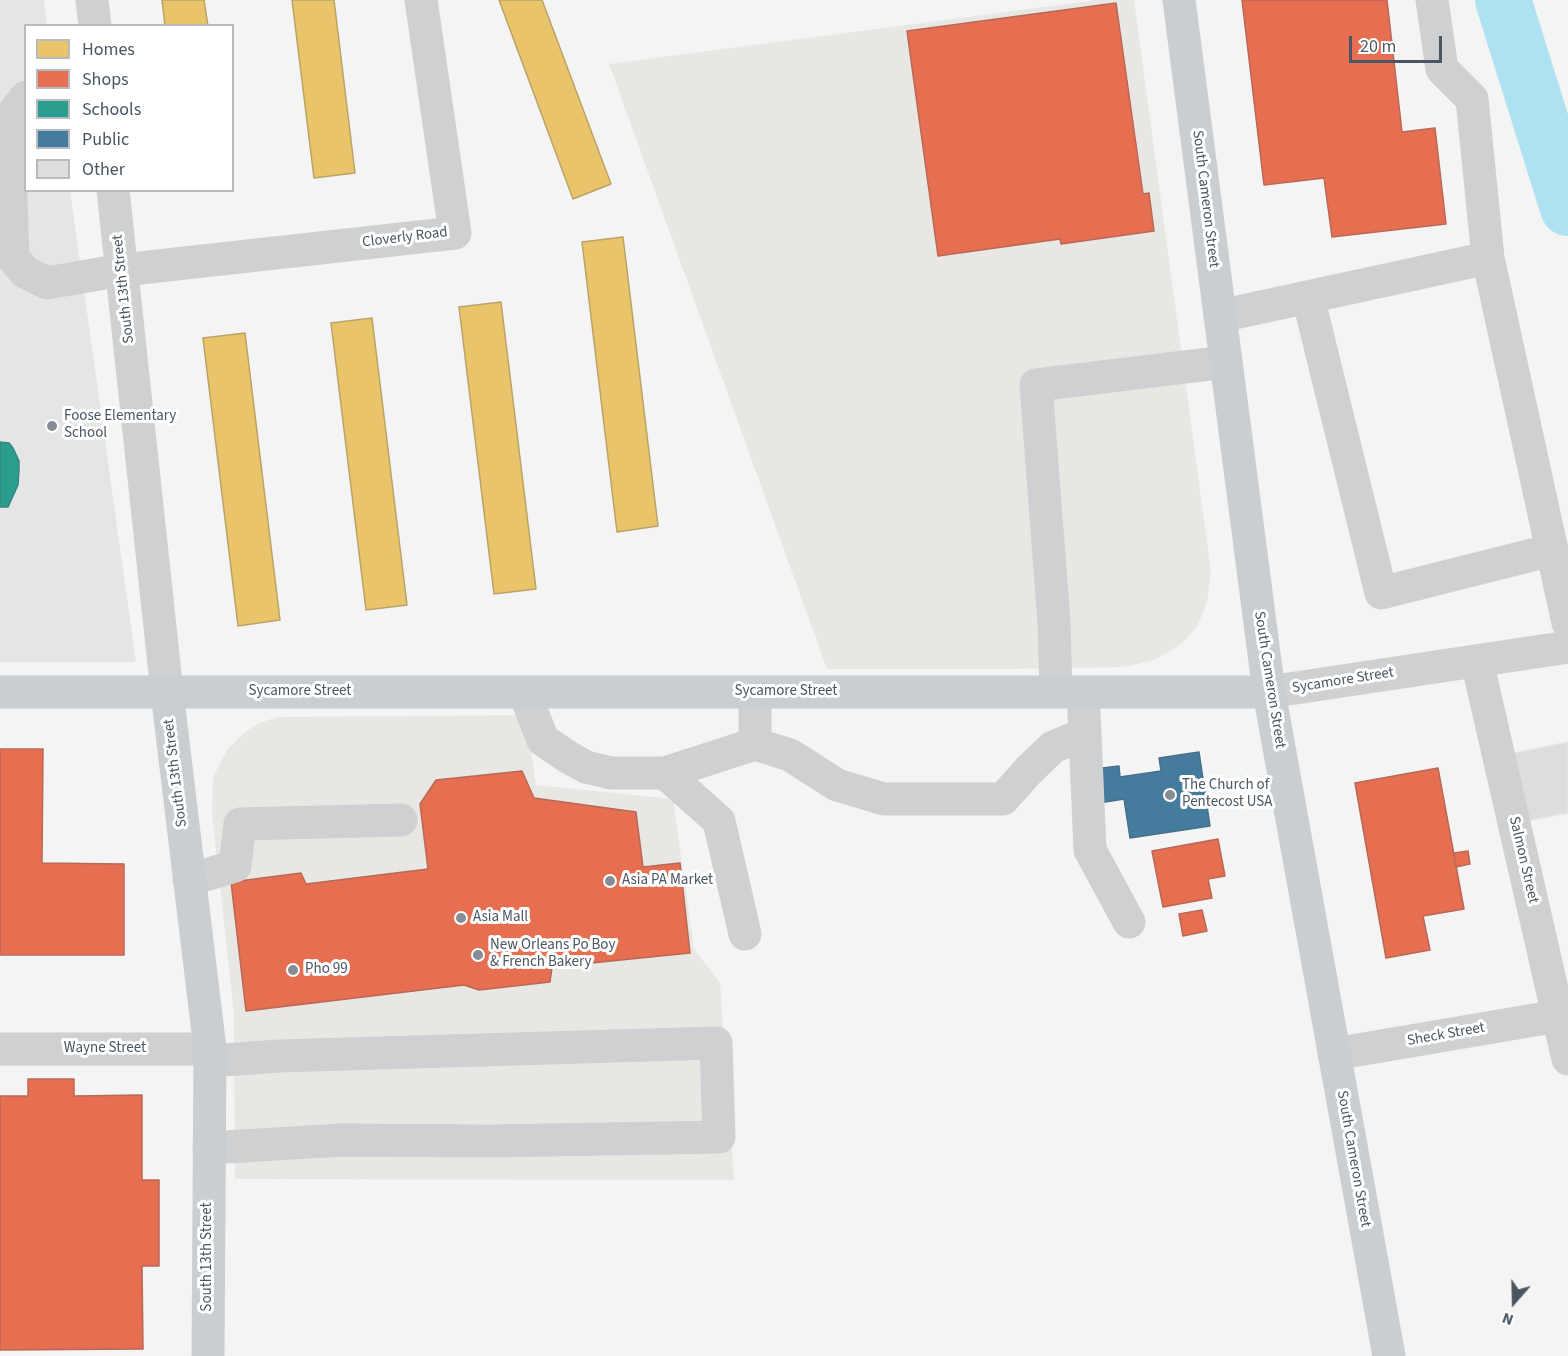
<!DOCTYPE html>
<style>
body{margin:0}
#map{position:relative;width:1568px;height:1356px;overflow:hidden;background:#f4f4f4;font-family:"Source Sans 3",sans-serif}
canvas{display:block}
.legend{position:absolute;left:24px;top:24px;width:210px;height:168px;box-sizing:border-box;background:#fff;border:2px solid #b7bbc0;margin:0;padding:8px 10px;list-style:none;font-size:18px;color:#4a5661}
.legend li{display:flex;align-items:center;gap:12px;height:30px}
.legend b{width:30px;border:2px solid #b7bbc0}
.north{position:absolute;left:1484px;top:1272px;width:60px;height:60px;-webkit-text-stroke:4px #fff;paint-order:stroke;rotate:200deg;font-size:16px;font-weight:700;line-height:24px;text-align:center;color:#4a5661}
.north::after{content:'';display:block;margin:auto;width:21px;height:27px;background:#4a5661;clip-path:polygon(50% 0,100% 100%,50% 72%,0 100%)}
.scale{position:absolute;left:1349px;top:36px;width:93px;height:27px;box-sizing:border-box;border:3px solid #4a5661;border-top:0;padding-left:8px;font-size:18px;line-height:21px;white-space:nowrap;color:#4a5661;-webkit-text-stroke:4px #fff;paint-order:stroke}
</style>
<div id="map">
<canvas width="1568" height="1356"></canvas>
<ul class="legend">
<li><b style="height:16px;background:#e9c46a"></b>Homes</li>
<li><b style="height:16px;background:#e76f51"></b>Shops</li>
<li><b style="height:16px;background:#2a9d8f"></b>Schools</li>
<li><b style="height:16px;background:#457b9d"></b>Public</li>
<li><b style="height:16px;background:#ddddde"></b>Other</li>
</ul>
<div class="north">N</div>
<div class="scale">20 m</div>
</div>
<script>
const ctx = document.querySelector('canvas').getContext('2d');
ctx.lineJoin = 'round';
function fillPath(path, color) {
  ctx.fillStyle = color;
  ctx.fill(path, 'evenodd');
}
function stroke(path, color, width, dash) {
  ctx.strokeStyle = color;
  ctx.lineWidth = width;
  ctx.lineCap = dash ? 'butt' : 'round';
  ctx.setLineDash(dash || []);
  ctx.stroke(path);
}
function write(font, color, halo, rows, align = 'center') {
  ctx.font = font + ' "Source Sans 3",sans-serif';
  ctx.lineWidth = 6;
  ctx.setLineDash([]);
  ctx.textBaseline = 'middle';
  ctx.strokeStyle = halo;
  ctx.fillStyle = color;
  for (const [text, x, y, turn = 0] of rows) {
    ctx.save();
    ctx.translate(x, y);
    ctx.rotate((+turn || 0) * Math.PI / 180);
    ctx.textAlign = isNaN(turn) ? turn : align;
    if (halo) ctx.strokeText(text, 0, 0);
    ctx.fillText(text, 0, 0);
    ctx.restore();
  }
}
const commercial = new Path2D(`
 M1097,0H1134L1211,572L1207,602L1197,627L1180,645L1155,660L1123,667L1011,669H827L609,64Z
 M526,715L536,785L673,799L694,949L720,983L734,1180L235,1179L234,1014L212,813L213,777L227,750L243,734L257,724L277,717Z`);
const education = new Path2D(`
 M0,0H44L47,25L26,26V190L70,191L136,662H0Z`);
const homes = new Path2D(`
 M162,0H204L208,26H165Z
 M292,0H334L355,173L314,178Z
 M499,0H542L611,184L573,199Z
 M623,237L658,526L617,532L582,242Z
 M501,302L536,589L494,594L459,307Z
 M372,318L407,605L366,610L331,323Z
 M245,333L280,620L238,626L203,338Z`);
const shops = new Path2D(`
 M1242,0H1387L1402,132L1435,128L1446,224L1332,237L1324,178L1264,185Z
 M1116,3L1143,194L1149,193L1154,231L1061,244L1060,239L938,256L907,31Z
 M0,749H43L42,863L124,864V955H0Z
 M1438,768L1464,909L1423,916L1430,950L1386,958L1355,783Z
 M522,771L534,798L636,812L643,867L680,863L690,953L552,967L550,982L479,990L464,985L246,1011L231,882L301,873L306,884L428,869L420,804L436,780Z
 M1218,839L1225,876L1208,879L1212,898L1163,907L1152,851Z
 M1468,851L1470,864L1456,867L1454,853Z
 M1202,910L1207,931L1183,936L1179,914Z
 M28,1079H74V1096L142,1095V1180H159V1266H142L143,1349L0,1350V1096H28Z`);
const schools = new Path2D(`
 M0,442L9,443L13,448L19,461V469L18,485L8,507H0Z`);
const public = new Path2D(`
 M1199,752L1210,826L1130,838L1124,799L1099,803L1094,769L1119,766L1120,777L1161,771L1159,758Z`);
const river = new Path2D(`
 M1503,0L1568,208`);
const building = new Path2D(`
 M1568,742V813L1515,823L1501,756Z`);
const minor = new Path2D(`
 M92,0L95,26
 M1432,0L1442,69L1472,99L1488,258L1568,623
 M26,97L12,115L9,139L13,258L25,272L47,283L122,270L455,233L421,0
 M113,190L167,692
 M1308,297L1381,593L1552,550
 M1220,316L1488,258
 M1477,661L1568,1059
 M524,692L543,740L568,757L586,767L611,773H665L755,744V692
 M1056,692L1054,622L1036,385L1226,362
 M1269,692L1568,647
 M1085,734L1090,850L1129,922
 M755,744L790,755L837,785L884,799H1003L1029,770L1053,747L1085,734L1083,692
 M665,773L719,821L745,934
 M189,880L235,866L240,824L401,820
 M0,1049H210
 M1334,1054L1558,1016
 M209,1148L342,1140L491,1141L719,1137L716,1043L279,1056L209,1061`);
const major = new Path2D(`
 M1179,0L1269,692L1389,1356
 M0,692H1269
 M167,692L210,1049L208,1356`);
const markers = [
 [52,426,6,"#868d94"],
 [1170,795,6,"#868d94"],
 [610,881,6,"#868d94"],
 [461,918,6,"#868d94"],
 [478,955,6,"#868d94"],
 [293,970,6,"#868d94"]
];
const streetNames = [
 ["South Cameron Street",1205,199,83],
 ["Cloverly Road",405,238,-7],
 ["South 13th Street",124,289,-96],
 ["South Cameron Street",1269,680,81],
 ["Sycamore Street",1343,681,-9],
 ["Sycamore Street",300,692],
 ["Sycamore Street",786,692],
 ["South 13th Street",176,773,-97],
 ["Salmon Street",1523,860,77],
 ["Sheck Street",1446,1035,-10],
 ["Wayne Street",105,1049],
 ["South Cameron Street",1353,1159,80],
 ["South 13th Street",208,1257,-90]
];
const poiNames = [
 ["Foose Elementary",64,417],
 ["School",64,434],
 ["The Church of",1182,786],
 ["Pentecost USA",1182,803],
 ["Asia PA Market",622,881],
 ["Asia Mall",473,918],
 ["New Orleans Po Boy",490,946],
 ["& French Bakery",490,963],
 ["Pho 99",305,970]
];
fillPath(commercial, '#e8e7e3');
fillPath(education, '#e6e5e6');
fillPath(homes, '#e9c46a');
stroke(homes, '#b9a367', 1.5);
fillPath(shops, '#e76f51');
stroke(shops, '#b86856', 1.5);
fillPath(schools, '#2a9d8f');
stroke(schools, '#348881', 1.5);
fillPath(public, '#457b9d');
stroke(public, '#46708b', 1.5);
stroke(river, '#aee2f0', 56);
fillPath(building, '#ddddde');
stroke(building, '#e5e6e7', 1.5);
stroke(minor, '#ced0d2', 33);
stroke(major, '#caced1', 33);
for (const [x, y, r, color] of markers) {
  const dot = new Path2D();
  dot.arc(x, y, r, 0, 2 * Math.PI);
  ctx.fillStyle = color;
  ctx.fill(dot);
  stroke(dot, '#fff', 2);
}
write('15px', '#4a5661', '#fff', streetNames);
write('15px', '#4a5661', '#fff', poiNames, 'left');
</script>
